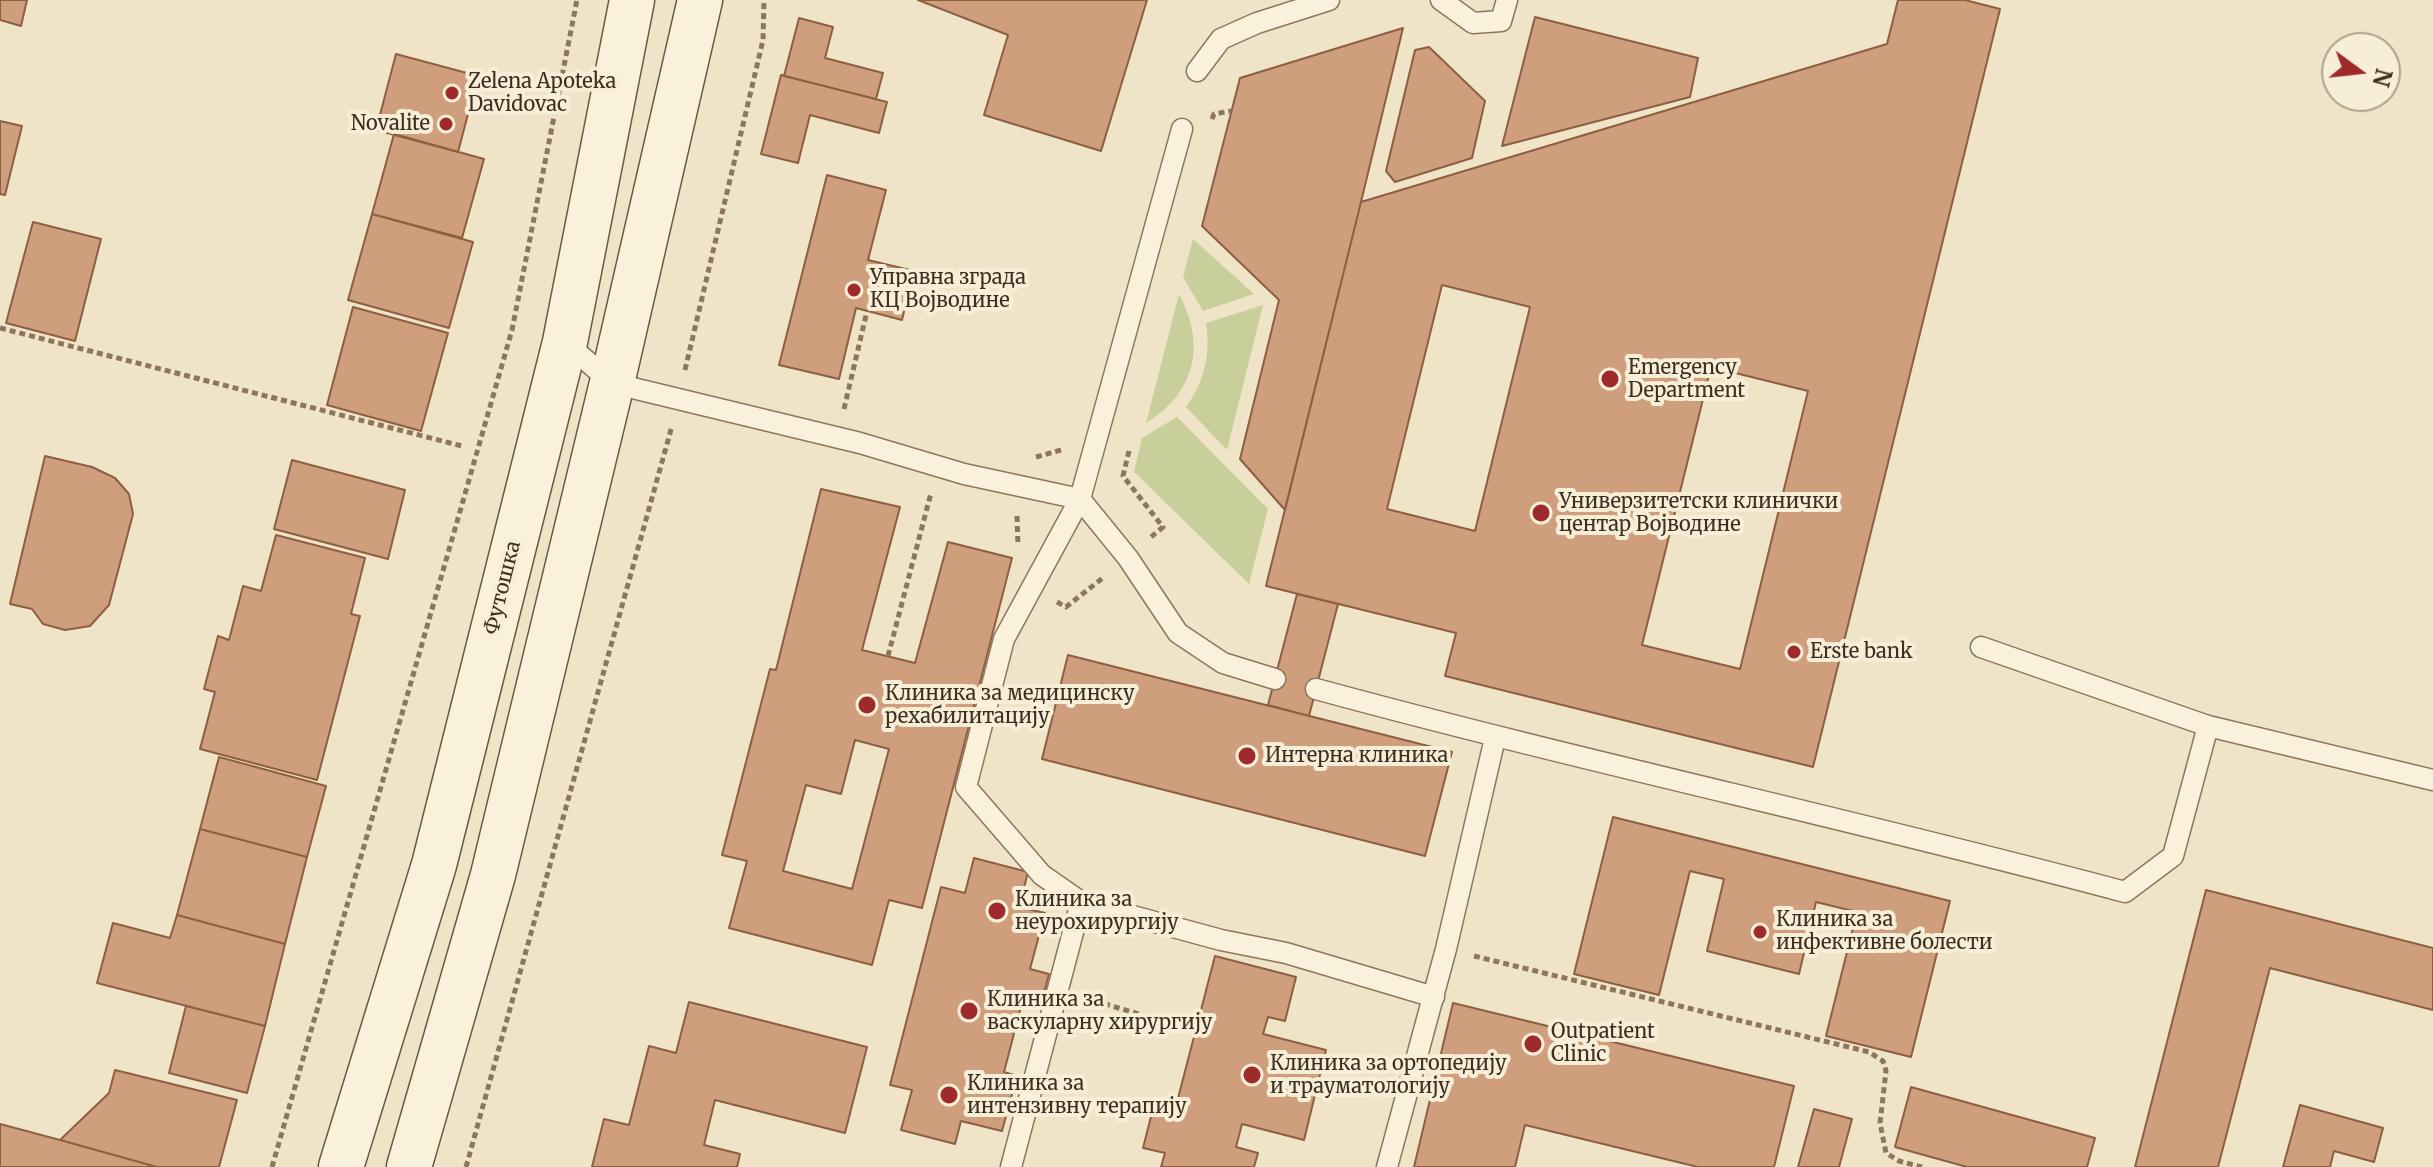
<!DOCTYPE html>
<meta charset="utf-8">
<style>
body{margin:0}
#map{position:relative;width:2433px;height:1167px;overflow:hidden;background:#f0e4c8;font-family:Merriweather,serif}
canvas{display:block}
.north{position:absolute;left:2321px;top:32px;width:80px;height:80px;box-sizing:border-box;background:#f7eed8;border:2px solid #ada18e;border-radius:50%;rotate:105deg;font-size:22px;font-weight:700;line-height:32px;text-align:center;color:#3d2e20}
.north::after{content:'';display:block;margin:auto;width:28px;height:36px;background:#9e2a2b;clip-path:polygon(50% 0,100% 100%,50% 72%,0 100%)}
</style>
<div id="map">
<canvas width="2433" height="1167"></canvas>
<div class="north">N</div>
</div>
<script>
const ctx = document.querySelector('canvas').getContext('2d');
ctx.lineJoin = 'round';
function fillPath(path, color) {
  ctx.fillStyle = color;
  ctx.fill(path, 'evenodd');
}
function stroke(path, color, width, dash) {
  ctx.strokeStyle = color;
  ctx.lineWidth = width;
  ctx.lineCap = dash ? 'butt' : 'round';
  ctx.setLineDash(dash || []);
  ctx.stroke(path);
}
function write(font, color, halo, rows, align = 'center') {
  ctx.font = font + ' Merriweather,serif';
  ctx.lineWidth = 8;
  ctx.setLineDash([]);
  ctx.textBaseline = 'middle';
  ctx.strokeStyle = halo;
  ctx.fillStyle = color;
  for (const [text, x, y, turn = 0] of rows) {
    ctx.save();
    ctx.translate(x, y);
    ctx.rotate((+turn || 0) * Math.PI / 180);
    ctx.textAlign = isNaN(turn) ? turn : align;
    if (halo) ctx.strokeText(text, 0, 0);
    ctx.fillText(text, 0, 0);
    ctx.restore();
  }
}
const green = new Path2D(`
 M1193,239L1254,294L1203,311L1183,277Z
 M1179,294C1206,344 1196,393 1146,423Z
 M1263,305L1227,450L1186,407C1204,382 1211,355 1206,323Z
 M1177,417L1268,509L1249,584L1134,472L1142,438Z`);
const building = new Path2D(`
 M0,0H27L21,26L0,20Z
 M918,0H1147L1101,151L984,115L1008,35Z
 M1898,0H1965L2000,9L1813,767L1445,676L1456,633L1266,586L1361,202L1887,44ZM1442,285L1530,307L1475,531L1387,509ZM1711,367L1808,391L1740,669L1642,645Z
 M1535,17L1698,58L1690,97L1502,146Z
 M799,18L833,27L825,58L883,73L876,99L784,76Z
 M1403,28L1361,202L1285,510L1240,459L1279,300L1202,226L1240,78Z
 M1429,47L1485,101L1472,158L1395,182L1386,171L1415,50Z
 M396,54L478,76L458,152L376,130Z
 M781,75L887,102L879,133L810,115L798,163L761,154Z
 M0,121L22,126L5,195L0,194Z
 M394,134L484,159L462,238L372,214Z
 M827,175L886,190L868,260L914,271L902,320L856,308L839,379L779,365Z
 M372,214L473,242L449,328L348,300Z
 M33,222L101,239L75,341L6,323Z
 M353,307L448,333L421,431L327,405Z
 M45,456L92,467L115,478L129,494L133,514L109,605L90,626L65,630L43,624L32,609L10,604Z
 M292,460L405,490L388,559L274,529Z
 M821,489L900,507L862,650L915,663L948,542L1012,558L922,908L889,900L872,965L729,928L747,861L722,855L770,669L776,670ZM855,740L889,749L852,889L783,871L806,785L841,794Z
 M276,535L365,558L351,614L360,616L317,780L200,749L215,692L204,689L218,636L229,640L243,586L261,591Z
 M1297,594L1338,604L1309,716L1268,705Z
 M1068,655L1452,752L1425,856L1042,759Z
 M219,757L326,786L307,857L200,829Z
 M1613,817L1950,901L1911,1057L1826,1036L1857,912L1816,902L1799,974L1707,951L1724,879L1690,871L1659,995L1574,974Z
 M200,829L307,857L285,944L177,915Z
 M974,858L1028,872L1019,907L1045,913L1030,969L1049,974L1042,1000L1024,995L1004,1072L1017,1076L1002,1131L961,1121L955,1144L901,1130L912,1090L890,1085L941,887L965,893Z
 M2206,890L2433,948V1010L2270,968L2218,1167H2135Z
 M177,915L285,944L265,1026L97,983L113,923L170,938Z
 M1215,956L1296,977L1285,1021L1268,1017L1263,1034L1326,1050L1304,1140L1242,1124L1236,1147L1258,1153L1254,1167H1161L1165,1153L1143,1148L1155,1101L1176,1106Z
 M689,1002L867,1047L845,1133L715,1100L704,1145L740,1154L737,1167H592L604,1119L629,1125L649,1046L676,1053Z
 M1453,1003L1794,1086L1774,1167H1698L1525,1125L1515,1167H1414Z
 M186,1006L265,1026L247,1093L169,1073Z
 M115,1070L237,1100L219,1167H157L60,1140L109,1093Z
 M1911,1087L2095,1138L2087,1167H1967L1895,1147Z
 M2300,1105L2383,1128L2374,1162L2334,1151L2330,1167H2283Z
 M1814,1109L1852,1119L1839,1167H1798Z
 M0,1124L60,1140L157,1167H0Z`);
const path = new Path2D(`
 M1212,119L1214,114L1231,111
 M0,328L462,446
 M685,370L763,40L764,0
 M844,409L867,311
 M1129,451L1123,476L1163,527L1151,537
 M1036,457L1061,450
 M1017,516L1018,546
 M1057,602L1066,607L1104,577
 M888,656L931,493
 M1474,956L1869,1052L1883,1061L1886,1071L1880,1123L1886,1153L1899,1161L1922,1167
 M1085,998L1196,1031
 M272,1167L512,330L577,0
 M466,1167L672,426`);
const service = new Path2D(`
 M1441,0L1473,23L1501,21L1507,0
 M1197,71L1221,39L1257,23L1329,0
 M1182,129L1080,499L1004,639L966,787L1042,875L1081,902L1221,940L1286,953L1434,997
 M565,342L612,383L860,443L964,474L1080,499L1128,558L1178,633L1223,663L1275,679
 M1981,647L2208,726
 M1316,689C1584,762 1856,820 2125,892L2173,856L2208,726L2433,780
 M1011,1167L1081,902
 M1387,1167L1446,949L1495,738`);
const secondary = new Path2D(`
 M341,1167L434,865L565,342L632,0
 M409,1167L493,875L612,383L700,0`);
const markers = [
 [452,93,8,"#9e2a2b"],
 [446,124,8,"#9e2a2b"],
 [854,290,8,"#9e2a2b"],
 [1610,379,10,"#9e2a2b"],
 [1541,513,10,"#9e2a2b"],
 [1794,652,8,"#9e2a2b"],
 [867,705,10,"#9e2a2b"],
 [1247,756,10,"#9e2a2b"],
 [997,911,10,"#9e2a2b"],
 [1760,932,8,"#9e2a2b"],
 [969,1011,10,"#9e2a2b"],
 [1533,1044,10,"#9e2a2b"],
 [1252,1075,10,"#9e2a2b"],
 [949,1095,10,"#9e2a2b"]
];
const poiNames = [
 ["Zelena Apoteka",468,82],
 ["Davidovac",468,105],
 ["Novalite",430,124,"right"],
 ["Управна зграда",870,278],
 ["КЦ Војводине",870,301],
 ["Emergency",1628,368],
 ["Department",1628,391],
 ["Универзитетски клинички",1559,502],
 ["центар Војводине",1559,525],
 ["Erste bank",1810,652],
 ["Клиника за медицинску",885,694],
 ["рехабилитацију",885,717],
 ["Интерна клиника",1265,756],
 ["Клиника за",1015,900],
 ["неурохирургију",1015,923],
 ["Клиника за",1776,920],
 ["инфективне болести",1776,943],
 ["Клиника за",987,1000],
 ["васкуларну хирургију",987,1023],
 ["Outpatient",1551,1032],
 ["Clinic",1551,1055],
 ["Клиника за ортопедију",1270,1064],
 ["и трауматологију",1270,1087],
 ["Клиника за",967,1084],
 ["интензивну терапију",967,1107]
];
const streetNames = [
 ["Футошка",503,588,-76]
];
fillPath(green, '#c9cf9b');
fillPath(building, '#cf9f7d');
stroke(building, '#8d5f41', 2);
stroke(service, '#8d765c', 23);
stroke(secondary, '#6f573f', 47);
stroke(path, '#8d765c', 5, [6, 4]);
stroke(service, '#faf1dc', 20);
stroke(secondary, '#faf1dc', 44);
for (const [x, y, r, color] of markers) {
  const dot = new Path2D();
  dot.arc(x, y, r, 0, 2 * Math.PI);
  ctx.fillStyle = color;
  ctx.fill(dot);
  stroke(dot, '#f7eed8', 3);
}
write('20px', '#3d2e20', '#f7eed8', poiNames, 'left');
write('20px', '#3d2e20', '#f7eed8', streetNames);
</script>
